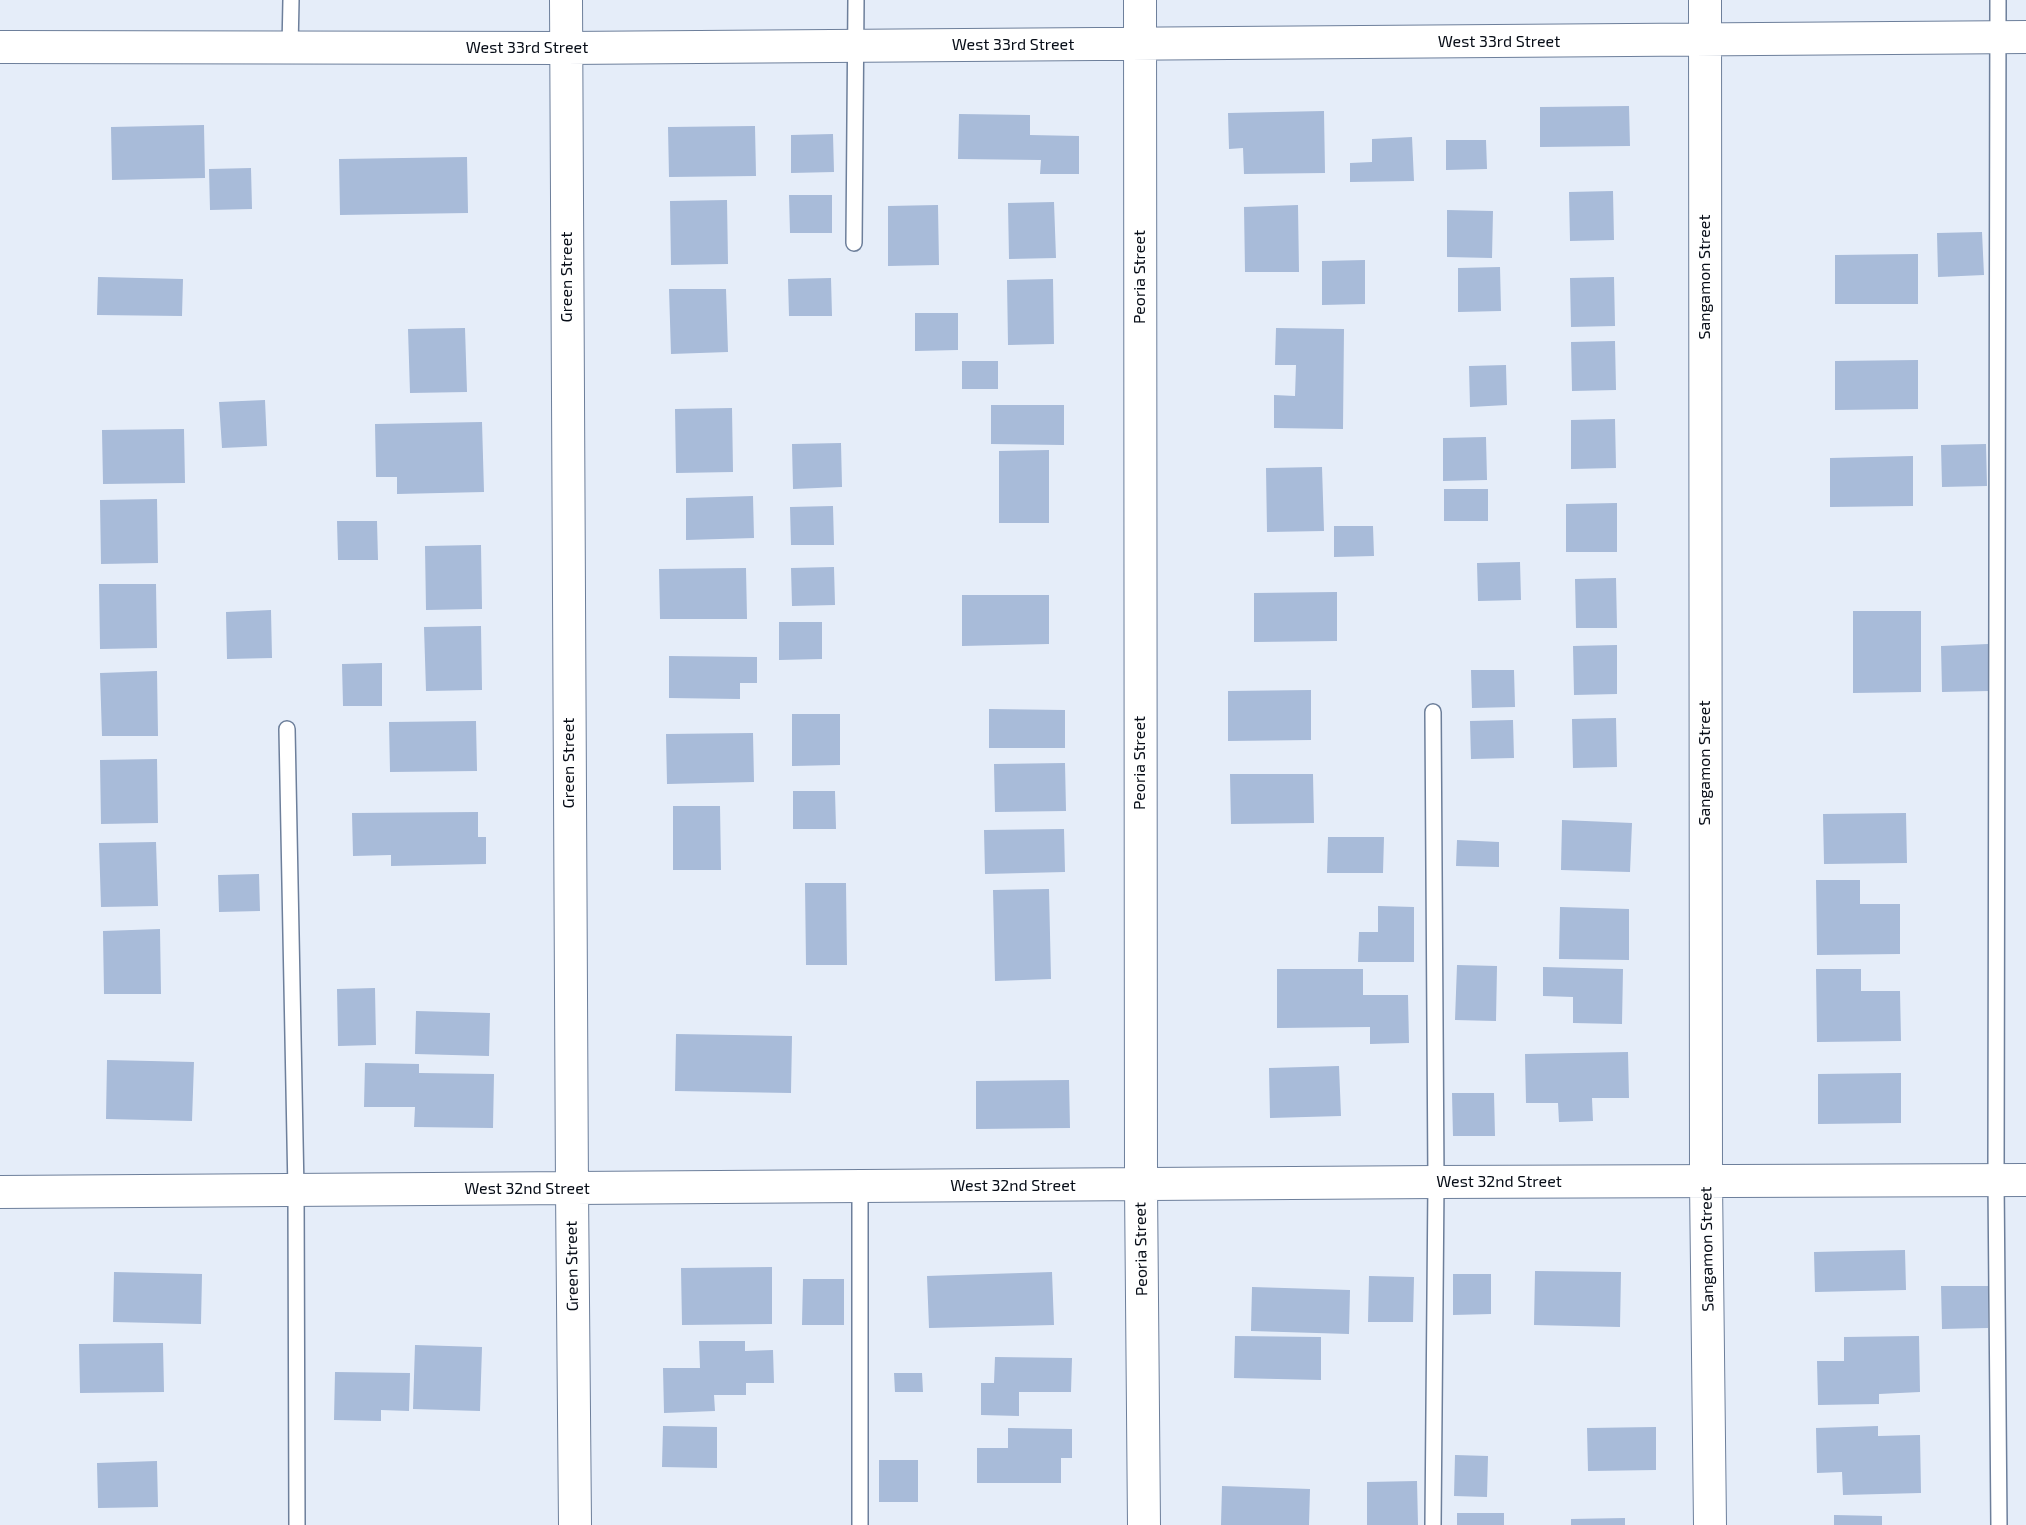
<!DOCTYPE html>
<style>
body{margin:0}
canvas{display:block;background:#e5edf9}
</style>
<canvas width="2026" height="1525"></canvas>
<script>
const ctx = document.querySelector('canvas').getContext('2d');
ctx.lineJoin = 'round';
function fillPath(path, color) {
  ctx.fillStyle = color;
  ctx.fill(path, 'evenodd');
}
function stroke(path, color, width, dash) {
  ctx.strokeStyle = color;
  ctx.lineWidth = width;
  ctx.lineCap = dash ? 'butt' : 'round';
  ctx.setLineDash(dash || []);
  ctx.stroke(path);
}
function write(font, color, halo, rows, align = 'center') {
  ctx.font = font + ' "Exo 2",sans-serif';
  ctx.lineWidth = 4.5;
  ctx.setLineDash([]);
  ctx.textBaseline = 'middle';
  ctx.strokeStyle = halo;
  ctx.fillStyle = color;
  for (const [text, x, y, turn = 0] of rows) {
    ctx.save();
    ctx.translate(x, y);
    ctx.rotate((+turn || 0) * Math.PI / 180);
    ctx.textAlign = isNaN(turn) ? turn : align;
    if (halo) ctx.strokeText(text, 0, 0);
    ctx.fillText(text, 0, 0);
    ctx.restore();
  }
}
const building = new Path2D(`
 M1629,106L1630,146L1540,147V107Z
 M1324,111L1325,173L1244,174L1243,148L1229,149L1228,113Z
 M959,114L1030,115V135L1079,136V174H1040L1041,160L958,159Z
 M204,125L205,178L112,180L111,127Z
 M755,126L756,176L669,177L668,127Z
 M833,134L834,172L791,173V135Z
 M1412,137L1414,181L1350,182V163L1372,162V139Z
 M1446,140H1486L1487,169L1446,170Z
 M467,157L468,213L340,215L339,159Z
 M251,168L252,209L210,210L209,169Z
 M1613,191L1614,240L1570,241L1569,192Z
 M789,195H832V233H790Z
 M727,200L728,264L671,265L670,201Z
 M1054,202L1056,258L1009,259L1008,203Z
 M938,205L939,265L888,266V206Z
 M1298,205L1299,272H1245L1244,207Z
 M1447,210L1493,211L1492,258L1447,257Z
 M1982,232L1984,275L1938,277L1937,233Z
 M1918,254V304H1835V255Z
 M1365,260V304L1322,305V261Z
 M1500,267L1501,311L1458,312V268Z
 M98,277L183,279L182,316L97,315Z
 M1614,277L1615,326L1571,327L1570,278Z
 M831,278L832,316H789L788,279Z
 M1053,279L1054,344L1008,345L1007,280Z
 M669,289H726L728,352L671,354Z
 M915,313H958V350L915,351Z
 M465,328L467,392L410,393L408,329Z
 M1276,328L1344,329L1343,429L1274,428V395L1295,396L1296,365H1275Z
 M1615,341L1616,390L1572,391L1571,342Z
 M1918,360V409L1835,410V361Z
 M962,361H998V389H962Z
 M1506,365L1507,405L1470,407L1469,366Z
 M265,400L267,446L222,448L219,402Z
 M991,405H1064V445L991,444Z
 M732,408L733,472L676,473L675,409Z
 M1615,419L1616,468L1571,469V420Z
 M482,422L484,492L397,494V477H376L375,424Z
 M184,429L185,483L103,484L102,430Z
 M1486,437L1487,480L1443,481V438Z
 M841,443L842,487L793,489L792,444Z
 M1986,444L1987,486L1942,487L1941,445Z
 M1049,450V523H999V451Z
 M1913,456V506L1830,507V458Z
 M1322,467L1324,531L1267,532L1266,468Z
 M1444,489H1488V521H1444Z
 M753,496L754,538L686,540V498Z
 M157,499L158,563L101,564L100,500Z
 M1617,503V552H1566V504Z
 M833,506L834,545H791L790,507Z
 M337,521H377L378,560H338Z
 M1334,526H1373L1374,556L1334,557Z
 M481,545L482,609L426,610L425,546Z
 M1520,562L1521,600L1478,601L1477,563Z
 M834,567L835,605L792,606L791,568Z
 M746,568L747,619H660L659,569Z
 M1616,578L1617,628H1576L1575,579Z
 M99,584H156L157,648L100,649Z
 M1337,592V641L1254,642V593Z
 M962,595H1049V644L962,646Z
 M271,610L272,658L227,659L226,612Z
 M1853,611H1921V692L1853,693Z
 M779,622H822V659L779,660Z
 M481,626L482,690L426,691L424,627Z
 M1988,644L1989,691L1942,692L1941,646Z
 M1617,645V694L1574,695L1573,646Z
 M669,656L757,657V683H740V699L669,698Z
 M382,663V706H343L342,664Z
 M1471,670H1514L1515,707L1472,708Z
 M157,671L158,736H102L100,673Z
 M1311,690V740L1228,741V691Z
 M989,709L1065,710V748H989Z
 M792,714H840V765L792,766Z
 M1616,718L1617,767L1573,768L1572,719Z
 M1513,720L1514,758L1471,759L1470,721Z
 M476,721L477,771L390,772L389,722Z
 M753,733L754,782L667,784L666,734Z
 M157,759L158,823L101,824L100,760Z
 M1065,763L1066,811L995,812L994,764Z
 M1230,774H1313L1314,823L1231,824Z
 M793,791H835L836,829H793Z
 M673,806H720L721,870H673Z
 M478,812V837H486V864L391,866V855L353,856L352,813Z
 M1906,813L1907,863L1824,864L1823,814Z
 M1562,820L1632,823L1630,872L1561,870Z
 M1064,829L1065,872L985,874L984,830Z
 M1328,837H1384L1383,873H1327Z
 M1457,840L1499,842V867L1456,866Z
 M156,842L158,906L101,907L99,843Z
 M259,874L260,911L219,912L218,875Z
 M1816,880H1860V904H1900V954L1817,955Z
 M805,883H846L847,965H806Z
 M1049,889L1051,979L995,981L993,890Z
 M1378,906L1414,907V962H1358L1359,932H1378Z
 M1560,907L1629,909V960L1559,959Z
 M160,929L161,994H104L103,931Z
 M1457,965L1497,966L1496,1021L1455,1020Z
 M1543,967L1623,969L1622,1024L1573,1023V997L1543,996Z
 M1277,969H1363V995H1408L1409,1043L1370,1044V1027L1277,1028Z
 M1816,969H1861V991H1900L1901,1041L1817,1042Z
 M375,988L376,1045L338,1046L337,989Z
 M416,1011L490,1013L489,1056L415,1054Z
 M676,1034L792,1036L791,1093L675,1091Z
 M1628,1052L1629,1098H1592L1593,1121L1559,1122L1558,1103H1526L1525,1054Z
 M107,1060L194,1062L192,1121L106,1119Z
 M365,1063L419,1064V1073L494,1074L493,1128L414,1127L415,1107H364Z
 M1339,1066L1341,1116L1270,1118L1269,1068Z
 M1901,1073V1123L1818,1124V1074Z
 M1069,1080L1070,1128L976,1129V1081Z
 M1452,1093H1494L1495,1136H1453Z
 M1905,1250L1906,1290L1815,1292L1814,1252Z
 M772,1267V1324L682,1325L681,1268Z
 M1535,1271L1621,1272L1620,1327L1534,1325Z
 M114,1272L202,1274L201,1324L113,1322Z
 M1052,1272L1054,1325L929,1328L927,1276Z
 M1453,1274H1491V1314L1453,1315Z
 M1369,1276L1414,1277L1413,1322H1368Z
 M803,1279H844V1325H802Z
 M1941,1286H1988V1328L1942,1329Z
 M1252,1287L1350,1290L1349,1334L1251,1331Z
 M1235,1336L1321,1337V1380L1234,1378Z
 M1919,1336L1920,1392L1879,1394V1404L1818,1405L1817,1361H1844V1337Z
 M699,1341H745V1351L773,1350L774,1383H746V1395H714L715,1411L664,1413L663,1368H700Z
 M163,1343L164,1392L80,1393L79,1344Z
 M415,1345L482,1347L480,1411L413,1409Z
 M995,1357L1072,1358L1071,1392H1019V1416L981,1415V1383H994Z
 M335,1372L410,1373L409,1411L381,1410V1421L334,1420Z
 M894,1373H922L923,1392H895Z
 M663,1426L717,1427V1468L662,1467Z
 M1878,1426V1436L1920,1435L1921,1493L1843,1495L1842,1472L1817,1473L1816,1428Z
 M1656,1427V1470L1588,1471L1587,1428Z
 M1008,1428L1072,1429V1458H1061V1483H977V1448H1008Z
 M1455,1455L1488,1456L1487,1497L1454,1496Z
 M879,1460H918V1502H879Z
 M157,1461L158,1507L98,1508L97,1463Z
 M1417,1481L1418,1525H1367V1482Z
 M1222,1486L1310,1489L1309,1525H1221Z
 M1457,1513H1504V1525H1457Z
 M1834,1515L1882,1516V1525H1834Z
 M1625,1518V1525H1571V1519Z`);
const lane = new Path2D(`
 M1998,0L1996,1180L1999,1525
 M290,48L291,0
 M854,243L856,0
 M1433,712L1436,1182L1433,1525
 M287,729L296,1191L297,1525
 M860,1525V1187`);
const street = new Path2D(`
 M566,0L572,1189L575,1525
 M1140,0L1141,1185L1144,1525
 M1705,0L1706,1182L1710,1525
 M0,47L566,48L2026,37
 M0,1192L1436,1182L2026,1180`);
const streetNames = [
 ["West 33rd Street",1499,42],
 ["West 33rd Street",1013,45],
 ["West 33rd Street",527,48],
 ["Green Street",567,277,-90],
 ["Peoria Street",1140,277,-90],
 ["Sangamon Street",1705,277,-90],
 ["Green Street",569,763,-90],
 ["Peoria Street",1140,763,-90],
 ["Sangamon Street",1705,763,-90],
 ["West 32nd Street",1499,1182],
 ["West 32nd Street",1013,1186],
 ["West 32nd Street",527,1189],
 ["Peoria Street",1141,1249,-91],
 ["Sangamon Street",1707,1249,-91],
 ["Green Street",572,1266,-91]
];
fillPath(building, '#a8bbd9');
stroke(lane, '#6d7f9b', 18);
stroke(street, '#6d7f9b', 34);
stroke(lane, '#fff', 15);
stroke(street, '#fff', 32);
write('16px', '#070d17', '#fff', streetNames);
</script>
